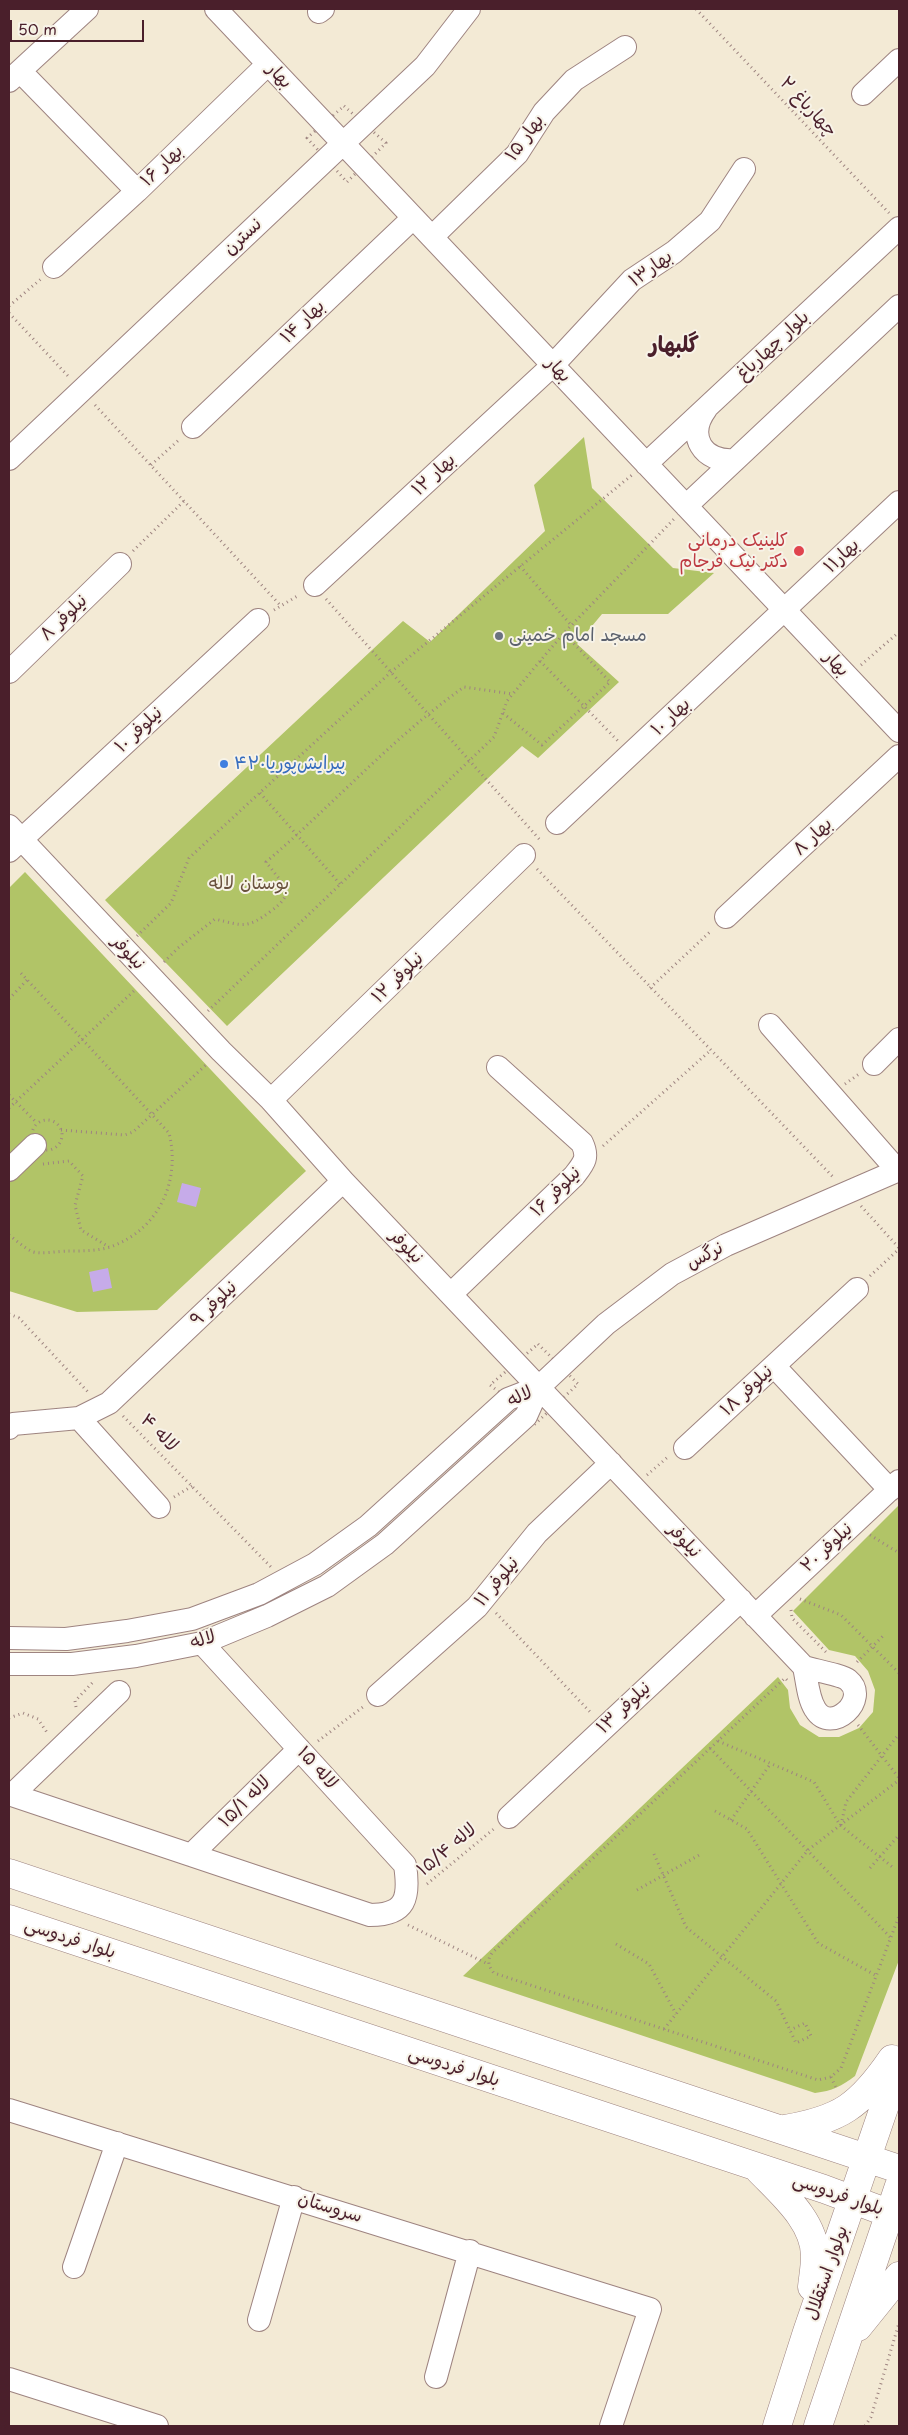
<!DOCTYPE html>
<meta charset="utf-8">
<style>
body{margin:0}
#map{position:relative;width:908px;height:2435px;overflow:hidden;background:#f3ead5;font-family:"Playpen Sans",sans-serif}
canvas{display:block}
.frame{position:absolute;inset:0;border:10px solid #4a1f2b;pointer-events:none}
.scale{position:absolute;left:10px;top:20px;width:134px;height:22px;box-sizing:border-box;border:2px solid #4a1f2b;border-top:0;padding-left:6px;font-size:15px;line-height:18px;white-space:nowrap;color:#4a1f2b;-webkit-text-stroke:4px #f7f3e8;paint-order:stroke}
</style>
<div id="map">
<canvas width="908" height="2435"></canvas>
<div class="frame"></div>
<div class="scale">50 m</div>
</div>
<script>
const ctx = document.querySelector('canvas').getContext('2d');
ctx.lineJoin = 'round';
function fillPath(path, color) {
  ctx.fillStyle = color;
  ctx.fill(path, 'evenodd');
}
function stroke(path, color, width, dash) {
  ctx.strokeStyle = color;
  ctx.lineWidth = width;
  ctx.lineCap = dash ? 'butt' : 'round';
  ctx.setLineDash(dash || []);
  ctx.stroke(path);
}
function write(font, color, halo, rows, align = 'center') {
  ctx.font = font + ' "Playpen Sans","Playpen Sans Arabic",sans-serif';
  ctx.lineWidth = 4;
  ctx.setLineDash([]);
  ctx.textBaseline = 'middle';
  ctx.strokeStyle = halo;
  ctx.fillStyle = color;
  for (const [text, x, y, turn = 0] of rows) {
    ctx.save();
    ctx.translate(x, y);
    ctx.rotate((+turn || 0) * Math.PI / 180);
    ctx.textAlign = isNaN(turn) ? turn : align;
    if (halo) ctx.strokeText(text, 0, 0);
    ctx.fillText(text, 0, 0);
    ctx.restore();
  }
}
const green = new Path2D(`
 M584,437L592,488L673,568L714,573L668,614H602L577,644L619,682L538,758L522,746L227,1026L105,900L403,621L430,642L545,531L534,485Z
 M25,872L306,1171L157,1310L77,1312L9,1291V888Z
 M899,1505V1960L855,2076C842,2086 832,2091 815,2093L463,1976L778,1677L788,1690L790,1708L800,1725L819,1737H839L859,1728L873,1712L875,1690L868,1671L855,1656L829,1650L793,1611Z`);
const building = new Path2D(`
 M182,1183L201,1188L196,1207L177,1202Z
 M108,1268L112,1288L93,1292L89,1272Z`);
const path = new Path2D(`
 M696,9L889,213
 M344,106L386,143L347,182L307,138Z
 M9,306L41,279
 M9,313L68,376
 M95,405L281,606
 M151,465L180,439
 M133,551L184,501
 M520,566L571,625
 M326,599L540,840
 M274,610L299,595
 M540,661L618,741
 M861,665L899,632
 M503,713L542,745L610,682L564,633
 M260,793L340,884
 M537,869L834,1178
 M137,936L171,903L189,858L391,672L632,475
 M164,962L178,948L215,919C243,926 247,929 271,911C280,904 284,901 288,890L266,862C333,805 392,738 464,687L513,694
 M650,988L712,930
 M9,999L27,980
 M208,1011L494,737L507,701L540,661L564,633L674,519
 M845,1084L859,1074
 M9,1095L37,1123
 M9,1108L136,989
 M32 1135a15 15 0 1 1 30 0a15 15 0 1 1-30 0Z
 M61,1130L125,1135L133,1132L208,1063
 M603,1146L711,1050
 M43,1164L69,1161L83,1176L75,1205L81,1230L109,1247
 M861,1206L899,1248
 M9,1235C16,1240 23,1247 31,1251C39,1255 58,1251 69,1251C83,1251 97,1251 110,1247C159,1230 181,1181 169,1133L19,971
 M870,1276L899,1249
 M9,1314L19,1318L88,1392
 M538,1344L578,1384L534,1425L503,1395L490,1385Z
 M123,1416L271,1567
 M647,1475L669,1456
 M174,1497L192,1486
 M870,1535L899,1553
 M800,1599L841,1615L899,1673
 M791,1610L792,1618L826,1652
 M496,1613L592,1714
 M857,1662L883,1636
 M787,1680L785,1678L492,1953C487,1960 488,1966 494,1973L818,2080L831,2077L841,2068L899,1916
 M76,1707L75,1701L94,1681
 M9,1718L23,1713L38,1719L48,1734
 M858,1725L899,1778
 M318,1741L363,1707
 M718,1741L814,1782L840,1825L895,1869
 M710,1748L890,1937
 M715,1811L747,1829L818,1943L875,1975
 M731,1820L771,1763
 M841,1825L846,1802L899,1734
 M654,1854L686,1927L776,2001L796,2043L811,2036L805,2023L790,2030
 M870,1868L899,1835
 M427,1884L495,1828
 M637,1890L701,1854
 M408,1925L488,1964
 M616,1944L649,1964L676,2014
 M664,2029L808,1850L899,1780
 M831,2077L837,2090
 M865,2426L871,2417L899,2323`);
const minor = new Path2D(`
 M216,9L899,731
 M319,12L323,9
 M20,71L137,191
 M9,81L87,9
 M863,94L899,60
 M432,237L517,154L544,112L574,80L625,47
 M54,267L137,191L268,64
 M706,409C686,436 703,463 735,460
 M193,427L413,218
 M9,459L425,66L469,9
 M646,464L899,228
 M686,506L899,306
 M315,585L553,365L632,280L674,252L710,221L744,169
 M9,672L120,564
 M557,823L899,502
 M9,826L221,1051L271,1100L343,1181L804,1667C807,1680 808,1698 815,1709C831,1736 871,1699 848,1680C842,1675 813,1670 804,1667
 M9,851L258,620
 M726,917L899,756
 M770,1025L898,1171
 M874,1064L899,1039
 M271,1100L524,855
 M9,1170L35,1145
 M451,1294L574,1176C584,1163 589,1158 582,1143L498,1067
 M774,1366L890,1490
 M79,1418L159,1507
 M9,1428L13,1424L79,1418L109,1403L343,1181
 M685,1448L857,1289
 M755,1616L899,1481
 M9,1638L66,1639L127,1631L192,1619L259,1594L315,1564L368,1526L508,1399L539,1387
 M9,1664H72L136,1656L202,1643L267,1616L327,1586L385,1544L417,1515L526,1416L539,1387L606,1324L672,1274L726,1245L899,1170
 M378,1695L477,1607L537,1533L611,1463
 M9,1794L370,1915C406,1915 410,1898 405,1865L202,1643
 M12,1795L119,1692
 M509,1817L741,1600
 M191,1855L299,1749
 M9,2110L650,2309L611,2426
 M74,2267L117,2143
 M259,2320L294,2197
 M436,2377L470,2251
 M9,2379L157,2426`);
const major = new Path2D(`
 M9,1873L899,2169
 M9,1919L824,2189L899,2217
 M784,2129C840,2120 860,2106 892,2059
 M759,2170C781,2193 815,2221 815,2256C815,2267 813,2277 812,2287
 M858,2327L899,2276
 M777,2426L807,2332L899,2064
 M818,2426L899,2186`);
const markers = [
 [799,551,6,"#e0444e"],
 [499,636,5,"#6b7280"],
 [224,764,5,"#3f7fe0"]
];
const streetNames = [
 ["بهار",279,76,47],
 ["چهارباغ ۲",808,107,47],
 ["بهار ۱۵",525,138,-54],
 ["بهار ۱۶",162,166,-44],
 ["نسترن",243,237,-43],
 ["بهار۱۳",651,269,-36],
 ["بهار ۱۴",303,322,-44],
 ["بلوار چهارباغ",773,346,-43],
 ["بهار",558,370,47],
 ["بهار ۱۲",434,475,-43],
 ["بهار۱۱",842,556,-43],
 ["نیلوفر ۸",64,618,-44],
 ["بهار",836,664,47],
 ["بهار ۱۰",671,717,-43],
 ["نیلوفر ۱۰",139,730,-43],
 ["بهار ۸",813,837,-43],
 ["نیلوفر",128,953,47],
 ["نیلوفر ۱۲",398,978,-44],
 ["نیلوفر ۱۶",556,1192,-45],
 ["نیلوفر",406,1247,46],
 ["نرگس",705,1256,-28],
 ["نیلوفر ۹",214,1304,-44],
 ["نیلوفر ۱۸",747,1391,-43],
 ["لاله",520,1397,-25],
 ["لاله ۴",159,1433,45],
 ["نیلوفر",684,1541,47],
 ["نیلوفر ۲۰",827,1548,-43],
 ["نیلوفر ۱۱",497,1582,-50],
 ["لاله",203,1640,-17],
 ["نیلوفر ۱۳",624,1708,-43],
 ["لاله ۱۵",317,1768,48],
 ["لاله ۱۵/۱",245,1802,-45],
 ["لاله ۱۵/۴",447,1850,-40],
 ["بلوار فردوسی",70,1939,18],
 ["بلوار فردوسی",454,2067,18],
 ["بلوار فردوسی",838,2195,19],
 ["سروستان",330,2208,17],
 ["بولوار استقلال",827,2273,-71]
];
const healthNames = [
 ["کلینیک درمانی",788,541],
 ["دکتر نیک فرجام",788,562]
];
const worshipNames = [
 ["مسجد امام خمینی",509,636]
];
const shopNames = [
 ["پیرایش‌پوریا۴۲۰",234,764]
];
const parkNames = [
 ["بوستان لاله",249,884]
];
const districtNames = [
 ["گلبهار",674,346]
];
fillPath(green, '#b1c467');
fillPath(building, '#c6abe9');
stroke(minor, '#9e8480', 24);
stroke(major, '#9e8480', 29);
stroke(path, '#9e8480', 3, [1, 4]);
stroke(minor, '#fff', 22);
stroke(major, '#fff', 28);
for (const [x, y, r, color] of markers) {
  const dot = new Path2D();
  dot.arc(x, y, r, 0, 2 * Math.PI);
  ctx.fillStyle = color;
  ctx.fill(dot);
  stroke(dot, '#f7f3e8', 2);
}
write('18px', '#4a1f2b', '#f7f3e8', streetNames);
write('18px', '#be3a42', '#f7f3e8', healthNames, 'right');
write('18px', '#5b616d', '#f7f3e8', worshipNames, 'left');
write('18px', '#366cbe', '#f7f3e8', shopNames, 'left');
write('18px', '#69513d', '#f7f3e8', parkNames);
write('bold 22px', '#4a1f2b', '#f7f3e8', districtNames);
</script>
